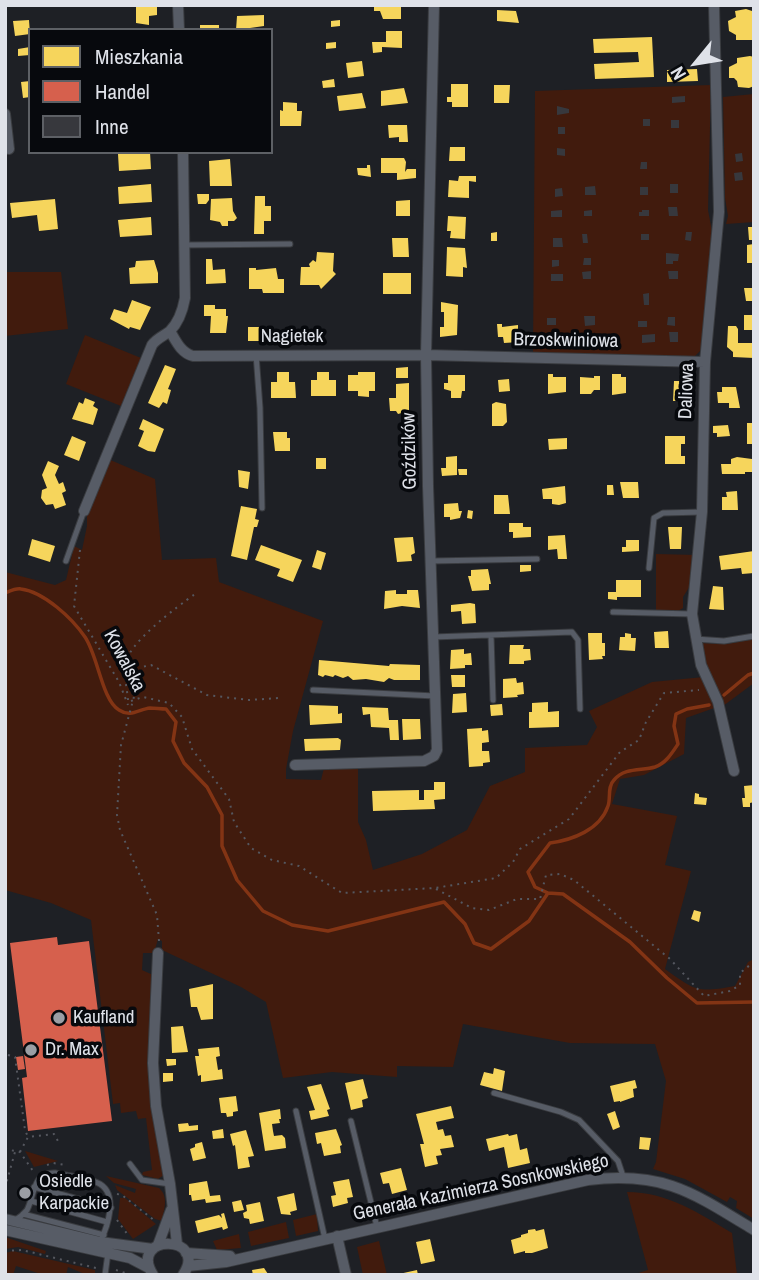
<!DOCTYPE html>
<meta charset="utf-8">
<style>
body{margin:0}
#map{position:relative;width:759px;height:1280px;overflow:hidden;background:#1e2025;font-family:"Archivo Narrow",sans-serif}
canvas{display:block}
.frame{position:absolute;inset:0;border:7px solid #dfe2e9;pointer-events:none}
.legend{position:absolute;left:28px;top:28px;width:245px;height:126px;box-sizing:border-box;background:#07090d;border:2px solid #5d6065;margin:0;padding:9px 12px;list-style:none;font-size:21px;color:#dfe2e9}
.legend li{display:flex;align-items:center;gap:14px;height:35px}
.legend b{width:35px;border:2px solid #5d6065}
.north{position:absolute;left:661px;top:28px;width:70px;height:70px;-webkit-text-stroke:5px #07090d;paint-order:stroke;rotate:240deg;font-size:19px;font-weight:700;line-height:28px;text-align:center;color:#dfe2e9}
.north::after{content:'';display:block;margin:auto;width:24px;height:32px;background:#dfe2e9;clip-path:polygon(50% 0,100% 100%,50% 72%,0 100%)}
</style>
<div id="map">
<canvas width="759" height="1280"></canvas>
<div class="frame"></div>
<ul class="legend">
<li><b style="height:19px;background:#f6d55c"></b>Mieszkania</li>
<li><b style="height:19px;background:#d6604d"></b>Handel</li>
<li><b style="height:19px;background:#37383d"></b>Inne</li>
</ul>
<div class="north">N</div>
</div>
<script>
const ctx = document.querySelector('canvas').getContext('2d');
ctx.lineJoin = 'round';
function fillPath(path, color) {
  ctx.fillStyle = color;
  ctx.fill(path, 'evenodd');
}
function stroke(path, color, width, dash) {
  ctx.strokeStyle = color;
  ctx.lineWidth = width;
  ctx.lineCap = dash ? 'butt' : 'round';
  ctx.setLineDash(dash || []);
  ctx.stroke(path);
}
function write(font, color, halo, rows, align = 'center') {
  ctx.font = font + ' "Archivo Narrow",sans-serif';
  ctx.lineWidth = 7;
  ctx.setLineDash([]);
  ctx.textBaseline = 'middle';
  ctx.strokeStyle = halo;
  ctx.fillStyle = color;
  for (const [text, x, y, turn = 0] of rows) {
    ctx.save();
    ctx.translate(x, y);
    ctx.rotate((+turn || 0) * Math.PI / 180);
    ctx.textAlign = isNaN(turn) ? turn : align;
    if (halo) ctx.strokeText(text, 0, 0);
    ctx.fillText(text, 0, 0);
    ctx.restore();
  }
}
const green = new Path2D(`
 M711,85L708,210L712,231L701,350L695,356L533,355L535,91Z
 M754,94V222L726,224L728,216L725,198L723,97Z
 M5,272H61L68,329L5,336Z
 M85,335L141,358L121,406L66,384Z
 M108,459L155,479L162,560L216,558L219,582L323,621L293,731L286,769V779L321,780L324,768H358V822L366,840L373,870L422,854L467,830L490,786L525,772V748L587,745L597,727L589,711L652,682L704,677L717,707L686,718L684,754L644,775L620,779L612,804L677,816L665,865L691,871L665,969C696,991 696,993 735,986L748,962L754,959V1219L736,1208L737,1201L730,1197L727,1202L685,1179L653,1169L656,1162L666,1081L655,1044L570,1043L463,1024L453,1067L397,1066V1077L332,1072L283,1078L266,1002L241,987L162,950V941L158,939L154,953H143L142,970L153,975L149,1064L164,1175L158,1179L142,1175L143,1172L152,1170L146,1118L138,1119L136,1111L121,1113L120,1103L113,1104L91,920L51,903L5,890V572L55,585L66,580L74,546L82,550L87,526V514Z
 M656,554L697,555L693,581L683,597V608L678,611L656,610Z
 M754,639V683L723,706L704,664L698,643L727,644Z
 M25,1151L58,1161L34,1167Z
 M106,1176L159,1188C169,1197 164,1209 162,1221L155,1219L117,1190L115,1185L135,1193L136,1189L114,1183Z
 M627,1192C667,1192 699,1213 732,1233L737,1275H632L648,1270Z
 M120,1198H125L156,1224L133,1239L118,1219Z
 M317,1214L318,1231L296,1236L293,1220Z
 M286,1222L289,1238L251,1246L248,1232Z
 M239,1234L241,1248L217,1250L213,1241Z
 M5,1237L46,1251L45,1254L18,1247L5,1249Z
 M379,1241L387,1275H363L357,1247Z
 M13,1251L95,1270V1273L87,1275L68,1267L66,1275H44L16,1266L13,1275H5V1253Z`);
const homes = new Path2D(`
 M401,5V19H383L380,11H374V6Z
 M157,6V15L149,16V25L136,23V7Z
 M746,9L752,11L754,40H736V35L729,31L728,21L736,17L735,11Z
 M497,10L516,11L519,23L497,21Z
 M264,15V26L236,30L237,16Z
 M29,20L30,34L15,36L13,21Z
 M340,20V26L331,27V21Z
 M200,25H219V30H200Z
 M386,31H402V48L382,47V52L373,53L372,42H386Z
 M652,37L654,77L595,79L594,64L639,62L638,52L594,53L593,39Z
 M336,42V48L326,49V43Z
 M30,47V55L18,56V49Z
 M750,56L754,57V86L749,88L738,87L737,81L734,78H729V67L737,63V58Z
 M362,61L364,76L348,78L346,63Z
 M697,69L698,81L667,82V70Z
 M334,79L335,87L323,88L322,81Z
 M30,81V97L23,98L21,82Z
 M451,84H468V107H452V102H447V97H451Z
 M494,85H510L509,103H494Z
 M404,88L408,103L381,106V91Z
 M362,93L366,108L339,111L337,96Z
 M283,102L297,103V111H302L301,126H280V110L283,111Z
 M388,125H407L408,142H399V137L389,138Z
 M450,147H465V161H449Z
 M150,152L151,169L119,171L118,154Z
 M381,158H404L406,162L405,172L407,169H416V178L397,180V173H381Z
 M230,159L232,186H210L209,161Z
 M367,165H370L371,177L358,175L357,168H367Z
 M459,176H476V182L469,181V198L448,197L449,180L458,181Z
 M151,184L152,202L119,204L118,187Z
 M197,194H209V200L206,204H198Z
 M255,196H265V206H271V221H264V234H254Z
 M232,198L233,211L237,218L234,221H228V226H222L220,222L210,220L211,199Z
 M55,199L58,229L39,231L37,215L12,218L10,203Z
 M410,200V216H396V201Z
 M448,216L466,217L465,239L450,238L451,231H447Z
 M151,217L152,235L120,237L118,220Z
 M748,227H754V240H749Z
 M497,232V241H491V233Z
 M392,238H408L409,257H393Z
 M754,244V263H747V245Z
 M447,247L465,248L467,268L463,267V277L446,276Z
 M317,252L334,253L333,271L336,274L321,289L319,285H300L301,267H310L309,264L313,260L316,262Z
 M206,259H212L213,270L225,269L226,283L206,284Z
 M154,260L158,273V283L130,284L129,268L135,267L136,261Z
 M249,268H256V270L276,268L278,279H284V293H263L262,289H249Z
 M383,273H411V294H383Z
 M744,288H754V301H746Z
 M132,300L151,307L140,330L130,327L129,329L110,319L114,309L127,313Z
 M441,302L458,305L457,335L440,337V327H444V312H441Z
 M204,305H215V309H226V316H228L226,333H210L211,316H204Z
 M744,315H754V330H744Z
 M497,324H502V327L518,325V331L521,330L519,342L504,343L503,337H498Z
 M728,326H736L738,329V343H754V358L733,357V352L727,347Z
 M248,327H267V341H248Z
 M165,365L176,369L168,389L171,390L167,404L163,402L159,408L148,403Z
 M408,367V378H396V368Z
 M277,372H289V382H295L296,398H271V382H277Z
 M317,372H329V380H336V396H311V380H317Z
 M358,372H375V391H369V397L358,396V391H348V375H358Z
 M548,374H553V377H566V392L548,394Z
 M612,374H621V377H626V393L612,395Z
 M448,375H465V391H462L461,398H451V391L444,389V383H448Z
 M594,376H600V390H594L591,394H580V377L594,378Z
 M509,379L510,391L499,392L498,380Z
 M674,381H691V414H680V401H673Z
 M409,383V411L398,414L396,411H390L389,398H396V384Z
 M722,387H736L740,408H729V403H718L717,392H722Z
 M85,398L95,402L93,406L98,409L93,425L72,419L79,402L83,404Z
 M496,402L506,404L507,422L503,426H492V404Z
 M143,419L164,429L155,452L148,451L138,446L144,431L139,429Z
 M747,423H754V444H747Z
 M728,425L730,436L717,437V433H713V426Z
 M273,432H287V438H290V451H275Z
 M72,436L86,442L79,461L64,455Z
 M665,436H685V444H681V456H685V464H665Z
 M567,438V449L549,450L548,439Z
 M457,456V475L442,476L441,468H446V457Z
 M737,457L752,459L753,472H745V474H722L721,464H731V459Z
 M316,458H326V469H316Z
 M48,461L59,466L55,475L59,484L63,482L66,491L62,493L66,505L55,509L53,504L46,505L41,498L42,490L47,488L42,475Z
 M458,469H467V475H459Z
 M238,470L250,472L248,489L239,487Z
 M620,482H638L639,498H623Z
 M607,485H613L614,495H607Z
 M565,486L566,503L559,505L552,504V499H543L542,489Z
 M737,491L738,510H722V497H727L726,492Z
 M494,495H508L510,514H494Z
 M458,503L459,511H462L460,518L450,520V517H444V504Z
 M241,506L257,509L255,519L259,520L257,527H254L247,560L231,556Z
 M468,510L473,511L472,519L467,518Z
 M509,523H523V527H531V537L513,538V532H509Z
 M668,527H682L681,549H670Z
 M565,535L567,559H558L557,549L548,550V536Z
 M413,537L415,553L411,555L412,561L397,562L394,538Z
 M32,539L55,546L50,562L28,555Z
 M626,540H639V551L622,552V547H626Z
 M261,545L302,560L293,582L277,576L280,569L255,560Z
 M317,550L326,553L321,570L312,567Z
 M754,551V573L742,574L741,568L721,570L719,556Z
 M520,565H531V571L520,572Z
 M488,569L491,584H489V590L472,591L468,576H471V570Z
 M616,580H641V597H617V600L608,599V592H616Z
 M713,586L723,587L724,610L709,609Z
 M396,590V594H407V590H418L420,608L402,606L384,609L385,591Z
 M470,603L475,604L476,623L462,624L461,611L451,612V605Z
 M668,631L669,648H655L654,632Z
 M588,633H602V643H605V656H602L603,659L589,660Z
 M625,633L631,634V638H636L635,651L619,650L620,637H625Z
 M510,645H524L523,649H530L531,660L524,661V664H509Z
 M464,649V654L471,653L472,665H465V668L450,669L451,650Z
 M319,660L389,666L390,664L420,665V680H394L389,678L384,682L366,679L353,680L348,676L343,678L335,675L333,677L325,675L323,677L318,675Z
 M451,675H465V687H452Z
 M516,678L517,683L523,682L524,694L517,695L518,697L503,698V679Z
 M466,693L467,712L452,713L453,694Z
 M548,702V712L559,711V727L529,728V712H532V703Z
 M502,704L503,715L491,716L490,705Z
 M309,705L338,706V714L342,713V723L310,725Z
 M362,707L388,708L389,720H398L399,740H390L389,728L371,727L370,714L363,715Z
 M402,719H420L421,739L403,740Z
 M482,728V731L488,730L489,742L482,743V751H489L490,762L483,763V766L469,767L467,729Z
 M338,738L341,740L340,750L305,751L304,739Z
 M434,782H445V799L434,800L435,809L373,811L372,791L419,790V800H424V790H434Z
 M754,785V802L750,803V807H743L742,798H745L744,786Z
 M695,793L699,794V797L707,798L706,805L694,804Z
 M694,910L701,912L699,922L691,919Z
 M213,984V1019L201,1020L197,1007H191L189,989Z
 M183,1026L188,1052L172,1053L171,1027Z
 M219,1047L220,1056L216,1057L218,1070L222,1069L223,1079L201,1082V1075L198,1076L195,1056H199L198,1049Z
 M166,1059H176V1065L167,1066Z
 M494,1068L505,1071L502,1091L480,1085L484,1072L493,1074Z
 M163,1073H173V1081L163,1082Z
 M363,1079L368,1098L362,1100L363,1107L351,1110L345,1083Z
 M635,1080L637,1088L633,1089L634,1097L620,1102V1101L614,1102L610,1086Z
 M321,1084L330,1109L327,1110L329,1116L311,1120L309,1111L315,1110L307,1087Z
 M236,1096L238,1111L233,1112V1116L227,1117L226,1113H221L219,1098Z
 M451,1106L454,1118L436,1122L438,1130L443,1129L445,1136L451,1135L454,1147L440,1149L442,1155L436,1156L438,1164L425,1167L420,1144H424L416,1114Z
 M280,1109L281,1119H279L280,1123L272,1124L273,1131L274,1136L282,1135L285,1138L286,1148L265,1151L259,1113Z
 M615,1111L620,1127L613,1130L607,1114Z
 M188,1123L189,1126L198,1125V1130L179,1132L178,1124Z
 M223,1129L224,1138L213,1139L212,1131Z
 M336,1129L342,1145L340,1146L341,1153L324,1156L321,1143L317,1144L315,1133Z
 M246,1130L254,1156L248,1157L250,1167L238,1169L235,1145L233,1146L230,1134Z
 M508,1134L509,1136L517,1134L520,1150L527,1148L530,1163L508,1168L504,1147L489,1151L486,1139Z
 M640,1137L651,1138L649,1150L639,1149Z
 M202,1142L206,1158L193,1161L190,1149L195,1147V1144Z
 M401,1168L407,1190L392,1194L389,1183L383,1184L380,1173Z
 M349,1179L353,1197L347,1198L348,1203L333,1207L331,1196L336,1195L333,1182Z
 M207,1181L210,1196L220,1195L221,1201L206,1203L205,1199L192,1201L191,1195H189V1184Z
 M294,1193L297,1210L290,1212L291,1215L281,1214L277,1197Z
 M241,1200L244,1210L234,1212L232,1202Z
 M260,1202L264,1221L250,1224L249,1219L244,1218L243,1213L247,1211L246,1205Z
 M224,1213L228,1228L223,1230L222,1227L198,1233L195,1221L219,1215L222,1218L221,1214Z
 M535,1229L536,1231L544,1229L548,1248L532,1253H525V1251L514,1254L511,1240L521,1237V1235L528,1233V1230Z
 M430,1239L435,1261L421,1264L416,1242Z
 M264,1268L268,1274L253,1275L252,1270Z
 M417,1270L418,1275H399V1274Z`);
const shops = new Path2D(`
 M57,937L58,945L89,941L112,1121L28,1131L22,1078L27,1077L10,943Z
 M23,1056L25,1069L18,1070L16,1057Z`);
const stream = new Path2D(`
 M5,593C10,591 16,588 21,589C44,592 72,618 85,637C98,656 102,700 119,710C131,718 139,709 150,708C155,708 161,709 166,709L176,722L173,741L184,763L207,787L222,815V846L237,880L263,911L292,925L328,931L444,902L465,924L474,943L491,949L529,921L548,893L563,894L630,942L667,978L697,1003L754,1002
 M724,695L748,675L754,673
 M548,893L535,887L528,872L550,843C572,840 600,830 608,806C611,798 607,787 614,780C625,767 641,771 655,767C666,763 672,753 678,744L674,726L676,714L687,709L709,705`);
const building = new Path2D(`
 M685,96V102L672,103V97Z
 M557,106L569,109V113L557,115Z
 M643,119H650V126H643Z
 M671,120H679V128H671Z
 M558,127H565V134H558Z
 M557,148L565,149V156L557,155Z
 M742,153L743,161L736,162L735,154Z
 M641,162H647V169H640Z
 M742,172L743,180L735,181L734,173Z
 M670,184H678V193H670Z
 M595,186L596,195H585V187Z
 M640,187H648V195H640Z
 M562,188L563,196L555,197V189Z
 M668,207H677L678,216H669Z
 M562,210V217H551V211Z
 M592,210V216H584V211Z
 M642,210H649V216H639V212H642Z
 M686,232H692L691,241L685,240Z
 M582,234H587L588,243H583Z
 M641,234H649V240H641Z
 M553,238H562L563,247H553Z
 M666,253L679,254L678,261H673V264H666Z
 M584,258H591V265H583Z
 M552,260H559V266L552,267Z
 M591,271V279H583L582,272Z
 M668,271H678V279H669Z
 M551,274H563V281H551Z
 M649,293V305H644L643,294Z
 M584,316H595V325L585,326Z
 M668,317H675V326L667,325Z
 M547,318H556V325H547Z
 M638,321H647V327H638Z
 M669,332H678V342H670Z
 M655,334V342L642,343V335Z
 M556,336H564V343L556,344Z
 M582,339H592V346H581Z`);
const path = new Path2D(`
 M80,550L74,606L119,682L128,705
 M128,700C127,689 124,676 125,666C126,644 177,607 195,594
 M131,701L143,697L169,703L182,717L192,749L229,799L234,822L251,848L272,860L299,866L342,893L435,888L496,878L513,862L520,849L569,819L620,752L639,740L646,722L664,693L699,690
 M436,889L472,908L489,910L517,899H540L546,875L560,874L574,880L670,959L704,996L730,991L740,985V973L750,965L754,969
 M159,941L157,915L120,830L117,815L121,745L142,667L151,665L207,695L249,700L279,698
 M8,1055L15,1057L25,1130L28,1137
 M5,1149L20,1152L33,1171
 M20,1152L28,1137L54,1134L59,1143
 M47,1165L53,1163L65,1165
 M5,1188L15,1152
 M117,1194L122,1195L155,1221
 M117,1220L128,1235
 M5,1251L22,1250L96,1268
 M116,1270L132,1275`);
const lane = new Path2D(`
 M185,245L290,244
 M256,354L260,408L262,508
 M66,561L84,511
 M430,561L537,559
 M649,568L654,518L663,513L702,512
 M613,612L692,614
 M491,635L493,700
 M433,637L572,632L578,640L580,709
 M695,639L724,641L754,636
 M313,690L435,696
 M494,1093L561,1112L579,1120L618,1161L623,1176
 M296,1111L325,1239
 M351,1121L377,1227
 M130,1164L142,1180L170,1184
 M34,1187L111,1208
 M31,1201L107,1222
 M23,1214L104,1235
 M14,1221C19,1218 23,1215 27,1210C35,1195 32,1172 55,1173C68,1176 88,1177 100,1184C118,1195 108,1226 100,1242
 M105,1275L108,1253`);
const street = new Path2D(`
 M178,5L179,30
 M714,5L719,212L705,362L702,512L692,614L701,665L718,702L734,771
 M5,114L9,149
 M170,331C176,341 181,353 193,356L426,355L705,362
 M84,511L152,345C157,338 164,336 170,331C178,323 183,309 185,298L183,152
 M295,765L424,761L434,756L437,750L428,486L426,355L434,5
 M158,953L153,1063L156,1106L170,1184L177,1244
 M5,1219L100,1242L153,1249
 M5,1230L130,1258L149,1268
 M337,1236L346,1275
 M158,1245L171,1210
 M186,1253L230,1256
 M188,1266L226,1262L588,1180C663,1171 692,1192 754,1230
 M153,1275C127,1233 210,1234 183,1275`);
const markers = [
 [59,1018,7,"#9b9ea4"],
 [31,1050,7,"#9b9ea4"],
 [25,1193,7,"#9b9ea4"]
];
const streetNames = [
 ["Nagietek",292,337],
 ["Brzoskwiniowa",566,341,1],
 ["Daliowa",687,391,-88],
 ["Goździków",410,451,-91],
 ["Kowalska",124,661,62],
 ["Generała Kazimierza Sosnkowskiego",481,1188,-12]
];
const poiNames = [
 ["Kaufland",73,1018],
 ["Dr. Max",45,1050],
 ["Osiedle",39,1182],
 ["Karpackie",39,1204]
];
fillPath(green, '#411b0d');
fillPath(homes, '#f6d55c');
fillPath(shops, '#d6604d');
stroke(stream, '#833414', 3.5);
fillPath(building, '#37383d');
stroke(lane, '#3a3c40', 7);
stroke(street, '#3a3c40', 12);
stroke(path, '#55575f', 2, [2, 5]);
stroke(lane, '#575c66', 5);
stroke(street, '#575c66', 10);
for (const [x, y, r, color] of markers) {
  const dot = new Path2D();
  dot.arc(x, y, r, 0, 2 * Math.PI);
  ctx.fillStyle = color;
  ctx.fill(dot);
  stroke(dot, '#07090d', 2.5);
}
write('19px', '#dfe2e9', '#07090d', streetNames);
write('19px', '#dfe2e9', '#07090d', poiNames, 'left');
</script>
